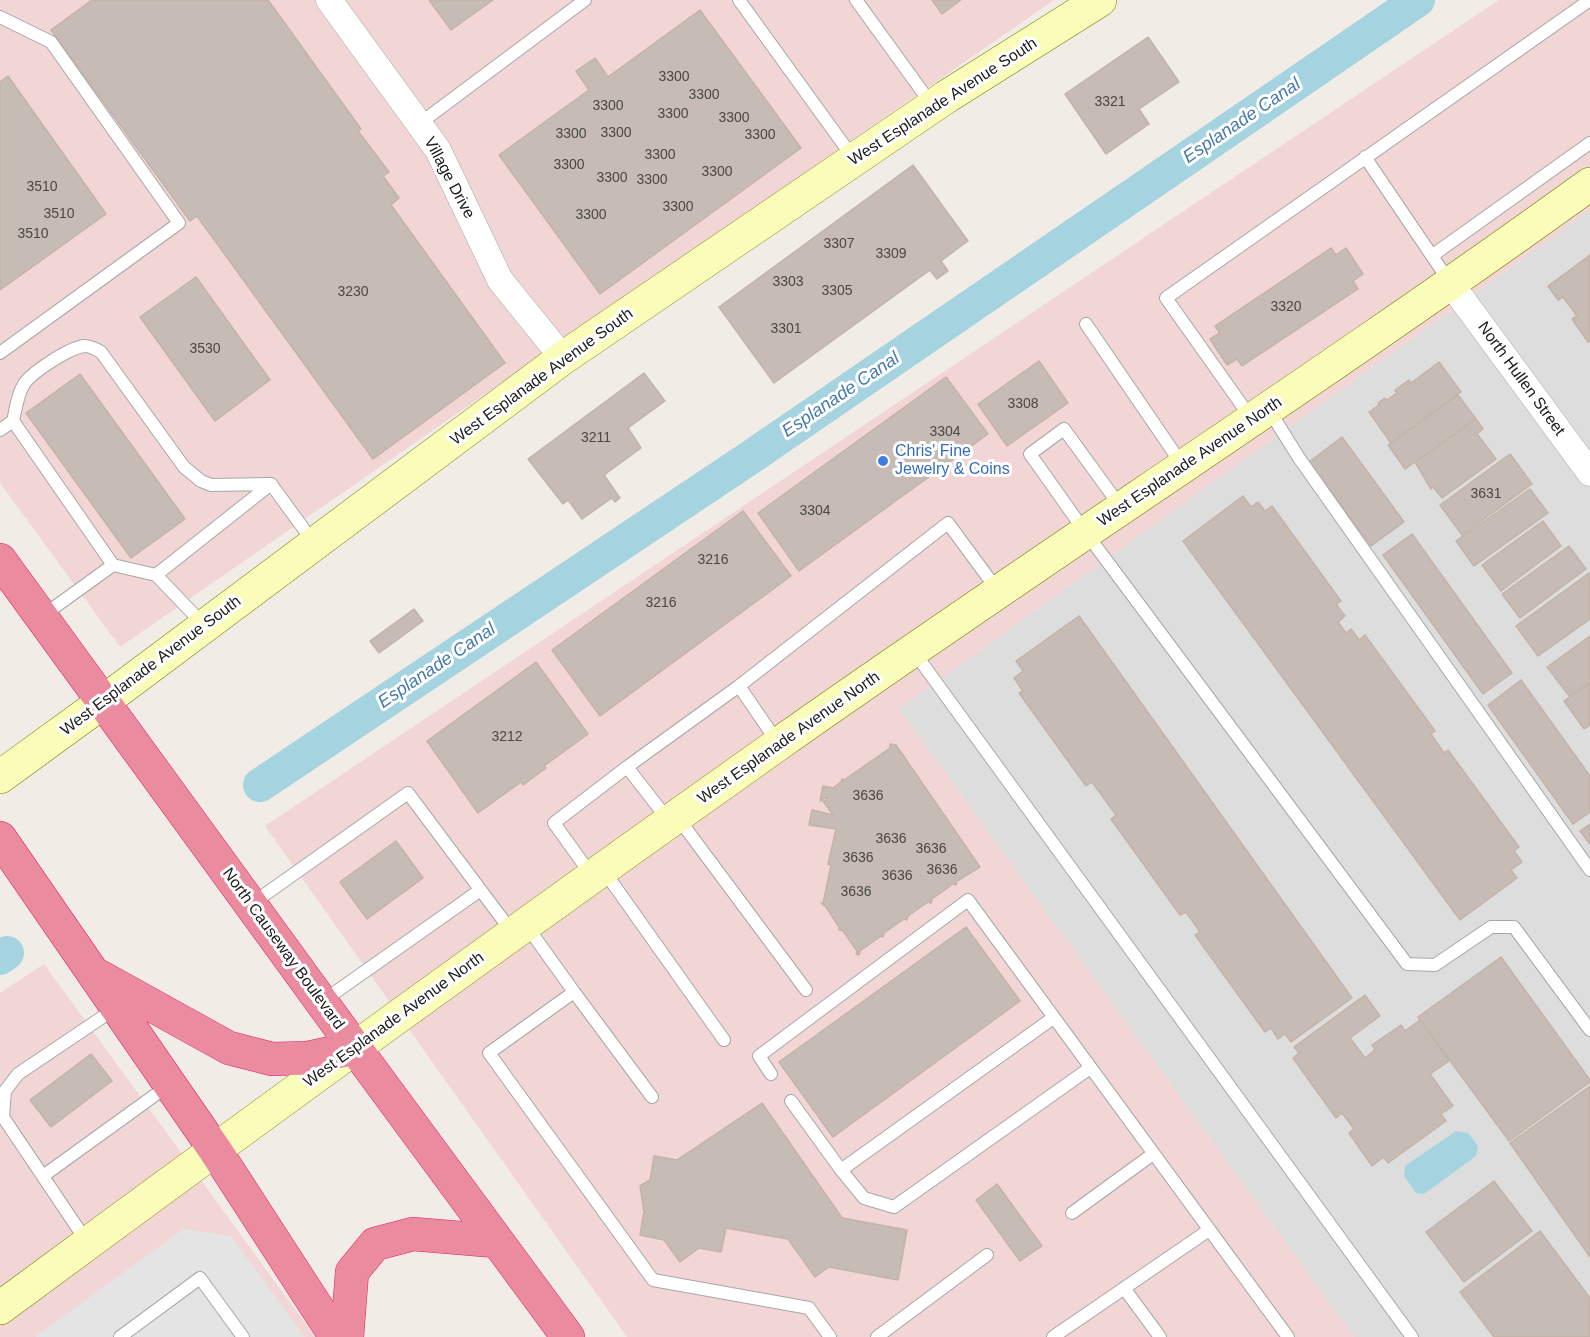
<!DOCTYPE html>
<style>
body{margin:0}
canvas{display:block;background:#f1ede6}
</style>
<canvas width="1590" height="1337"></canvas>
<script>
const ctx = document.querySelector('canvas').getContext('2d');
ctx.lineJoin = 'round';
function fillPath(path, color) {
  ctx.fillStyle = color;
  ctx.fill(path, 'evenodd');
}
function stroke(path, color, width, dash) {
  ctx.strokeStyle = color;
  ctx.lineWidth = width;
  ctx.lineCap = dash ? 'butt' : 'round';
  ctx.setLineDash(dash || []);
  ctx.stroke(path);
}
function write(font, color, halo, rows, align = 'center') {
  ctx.font = font + ' Arial,sans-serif';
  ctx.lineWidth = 6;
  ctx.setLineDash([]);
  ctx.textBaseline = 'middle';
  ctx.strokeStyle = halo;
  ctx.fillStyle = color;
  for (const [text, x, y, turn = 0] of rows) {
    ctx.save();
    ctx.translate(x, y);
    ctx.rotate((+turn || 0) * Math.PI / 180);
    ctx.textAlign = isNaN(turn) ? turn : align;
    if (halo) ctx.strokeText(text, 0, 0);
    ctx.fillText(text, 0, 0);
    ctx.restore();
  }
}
const residential = new Path2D(`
 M1590,210V1337H1354L899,709Z`);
const commercial = new Path2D(`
 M0,0H1054L120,647L0,483Z
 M1499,0H1590V210L899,709L1354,1337H627L265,826Z
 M44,964L315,1337H0V993Z`);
const parking = new Path2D(`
 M183,1229L231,1236L305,1337H35Z`);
const water = new Path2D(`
 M1456,1131L1468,1133L1478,1146L1476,1156L1424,1194L1416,1193L1404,1176L1405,1166Z`);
const canal = new Path2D(`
 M260,785L748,459L1418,0
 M0,958L7,953`);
const building = new Path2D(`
 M92,0H268L361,129L358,131L389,172L383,176L399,198L391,205L505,363L373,459L197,216L190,221L51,30Z
 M429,0H493L451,30Z
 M932,0H961L942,14Z
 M700,10L801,148L600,294L499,155L589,90L576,71L595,58L608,77Z
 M1148,37L1179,82L1139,109L1149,124L1106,154L1065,94Z
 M8,76L106,214L0,290V82Z
 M913,165L968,241L941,261L948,271L937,279L930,270L774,383L719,307Z
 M1331,248L1336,255L1346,248L1363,274L1353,281L1358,289L1242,366L1237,359L1227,365L1210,339L1220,333L1215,326Z
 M1590,255V341L1588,342L1572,319L1577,316L1563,297L1558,300L1548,286Z
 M196,277L270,380L215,421L140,317Z
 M1039,361L1068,403L1007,446L978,404Z
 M1439,362L1461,392L1391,443L1369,412L1379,405L1378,403L1385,398L1387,400L1397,393L1395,390L1409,380L1411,383Z
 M644,373L665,401L628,428L641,448L604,475L620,498L615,502L612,498L582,519L568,500L563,504L528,459Z
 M80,374L185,519L131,558L26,413Z
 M946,377L988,434L799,571L758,513Z
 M1458,395L1476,419L1405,469L1388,445Z
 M1476,419L1483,429L1477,434L1496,459L1442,498L1433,487L1431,489L1415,462Z
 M1342,437L1404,522L1371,546L1309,462Z
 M1510,454L1532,484L1462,535L1440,505Z
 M1530,489L1548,513L1474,566L1456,541Z
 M1243,496L1251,507L1258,502L1265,511L1272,506L1341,601L1336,604L1345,616L1338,622L1346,633L1351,629L1359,640L1365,635L1435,731L1431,734L1444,753L1448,750L1519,847L1514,851L1522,862L1511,870L1517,878L1460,920L1183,541Z
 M743,511L791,576L600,716L552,650Z
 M1543,521L1561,546L1501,591L1482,565Z
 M1412,534L1512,673L1483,694L1383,555Z
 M1569,546L1586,569L1520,618L1502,594Z
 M1589,573L1590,619L1538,656L1516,626Z
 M414,609L423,621L379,653L370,641Z
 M1079,616L1352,998L1291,1042L1285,1034L1278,1039L1271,1028L1265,1032L1195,935L1200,932L1186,912L1180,915L1111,819L1116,815L1092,782L1086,786L1019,693L1023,691L1014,678L1023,671L1016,661Z
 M1590,636V682L1570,697L1547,667Z
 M536,662L588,734L544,766L546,768L523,785L521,782L478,813L427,741Z
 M1521,680L1590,776V812L1573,824L1488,705Z
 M1590,683V725L1584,729L1564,701Z
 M890,744L896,745L980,867L957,881L956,885L953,884L932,899L931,903L928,902L908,916L907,920L904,919L884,933L883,937L881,936L860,951L859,955L856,954L857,951L843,931L839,930V927L826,907L821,903L823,904L831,865L828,864L836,829L809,825L812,810L833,815L823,801H826L827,797L820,801L823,786L833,788L841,782L842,779L844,780L890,748Z
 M1590,824V844L1580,831Z
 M396,841L423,878L367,919L340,882Z
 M966,927L1020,1001L833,1137L779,1062Z
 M1501,957L1590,1080V1082L1509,1141L1418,1017Z
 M1365,995L1380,1016L1350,1038L1365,1058L1375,1050L1372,1045L1401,1025L1405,1031L1420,1020L1449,1061L1430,1074L1453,1106L1441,1114L1446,1121L1388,1163L1384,1157L1372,1166L1349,1133L1354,1129L1342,1113L1336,1118L1293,1058L1299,1053L1294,1047Z
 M91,1054L112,1081L51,1127L30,1100Z
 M1590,1086V1257L1510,1143Z
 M762,1103L842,1218L907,1230L898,1280L829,1267L815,1277L788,1239L726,1228L721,1252L699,1248L680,1262L664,1240L640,1235L644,1212L640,1186L650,1180L654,1156L677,1160Z
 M1494,1181L1532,1231L1464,1282L1426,1232Z
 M997,1184L1042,1246L1020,1261L976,1200Z
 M1540,1231L1590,1298V1337H1494L1460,1292Z`);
const lane = new Path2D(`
 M739,0L854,159
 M856,0L932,105
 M0,17L51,42L179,223L0,353
 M419,124L585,0
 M1365,157L1449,281
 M1433,255L1590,143
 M1086,324L1183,466
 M1269,410L1299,458L1590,870
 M1251,418L1166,298L1590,0
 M0,430L13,421
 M1120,506L1064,429L1030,454L1086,533L1407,964L1435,965L1491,927H1514L1590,1030
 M156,575L271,484
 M41,617L113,565
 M204,625L156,575L113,565L13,421C16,409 17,395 24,384C32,372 69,348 84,346C90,346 96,349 101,352L184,467L201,481L211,485L271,484L314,543
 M914,652L1412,1337
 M778,743L739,686L948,523L998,591
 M678,818L806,990
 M669,821L627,767L739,686
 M604,871L724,1040
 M592,876L554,823L627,767
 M253,903L408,793L512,932
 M526,925L574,992
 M323,1001L479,891
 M771,1074L759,1056L968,900L1288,1337
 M652,1097L574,992L489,1053L653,1280L809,1308L830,1337
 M791,1101L841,1170L864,1198L894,1207L1090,1068
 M841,1170L1053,1018
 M43,1176L169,1085
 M1072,1213L1153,1154
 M87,1242L3,1117L5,1091L18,1074L116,1008
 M1124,1288L1160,1337
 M120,1337L200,1278L243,1337
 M877,1337L987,1255
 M1053,1337L1209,1230`);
const street = new Path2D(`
 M329,0L438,150L500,280L563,358
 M1451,284L1590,473`);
const secondary = new Path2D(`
 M0,777L103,702L563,358L946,97L1100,0
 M0,1308C257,1118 516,930 777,745C1046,555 1323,377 1590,184`);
const highway = new Path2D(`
 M0,560L355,1048L568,1337
 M0,838L215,1150L336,1337
 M99,976L229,1048L272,1059L308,1058L355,1048
 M347,1337L352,1272L375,1244L413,1234L496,1241`);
const markers = [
 [883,461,6,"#3f7fe0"]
];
const numberNames = [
 ["3300",674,77],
 ["3300",704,95],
 ["3321",1110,102],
 ["3300",608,106],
 ["3300",673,114],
 ["3300",734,118],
 ["3300",616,133],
 ["3300",571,134],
 ["3300",760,135],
 ["3300",660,155],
 ["3300",569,165],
 ["3300",717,172],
 ["3300",612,178],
 ["3300",652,180],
 ["3510",42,187],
 ["3300",678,207],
 ["3510",59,214],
 ["3300",591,215],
 ["3510",33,234],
 ["3307",839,244],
 ["3309",891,254],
 ["3303",788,282],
 ["3305",837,291],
 ["3230",353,292],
 ["3320",1286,307],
 ["3301",786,329],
 ["3530",205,349],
 ["3308",1023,404],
 ["3304",945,432],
 ["3211",596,438],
 ["3631",1486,494],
 ["3304",815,511],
 ["3216",713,560],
 ["3216",661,603],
 ["3212",507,737],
 ["3636",868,796],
 ["3636",891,839],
 ["3636",931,849],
 ["3636",858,858],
 ["3636",942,870],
 ["3636",897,876],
 ["3636",856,892]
];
const streetNames = [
 ["West Esplanade Avenue South",943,102,-33],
 ["Village Drive",449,178,62],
 ["West Esplanade Avenue South",542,377,-36],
 ["North Hullen Street",1521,379,54],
 ["West Esplanade Avenue North",1190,462,-34],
 ["West Esplanade Avenue South",151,666,-37],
 ["West Esplanade Avenue North",789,738,-35],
 ["North Causeway Boulevard",283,949,54],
 ["West Esplanade Avenue North",394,1020,-36]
];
const shopNames = [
 ["Chris' Fine",895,452],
 ["Jewelry & Coins",895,470]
];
const waterNames = [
 ["Esplanade Canal",1242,121,-34],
 ["Esplanade Canal",841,395,-34],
 ["Esplanade Canal",437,666,-34]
];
fillPath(residential, '#dedddd');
fillPath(commercial, '#f2d5d5');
fillPath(parking, '#e4e4e4');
fillPath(water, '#a5d4e0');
stroke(canal, '#a5d4e0', 34);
fillPath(building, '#c6bcb5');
stroke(building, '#c3b3a8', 1.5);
stroke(lane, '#a7a7a7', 14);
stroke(street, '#a7a7a7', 27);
stroke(secondary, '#727d01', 34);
stroke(highway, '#e22067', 34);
stroke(lane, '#fff', 12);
stroke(street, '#fff', 26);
stroke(secondary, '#fafcb9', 33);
stroke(highway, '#ea8b9f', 33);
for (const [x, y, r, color] of markers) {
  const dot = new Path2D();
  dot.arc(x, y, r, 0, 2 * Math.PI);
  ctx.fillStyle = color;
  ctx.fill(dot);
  stroke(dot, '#fff', 2);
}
write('14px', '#4a4745', null, numberNames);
write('16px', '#202020', '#fff', streetNames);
write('16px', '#366cbe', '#fff', shopNames, 'left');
write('italic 18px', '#457aac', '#fff', waterNames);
</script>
